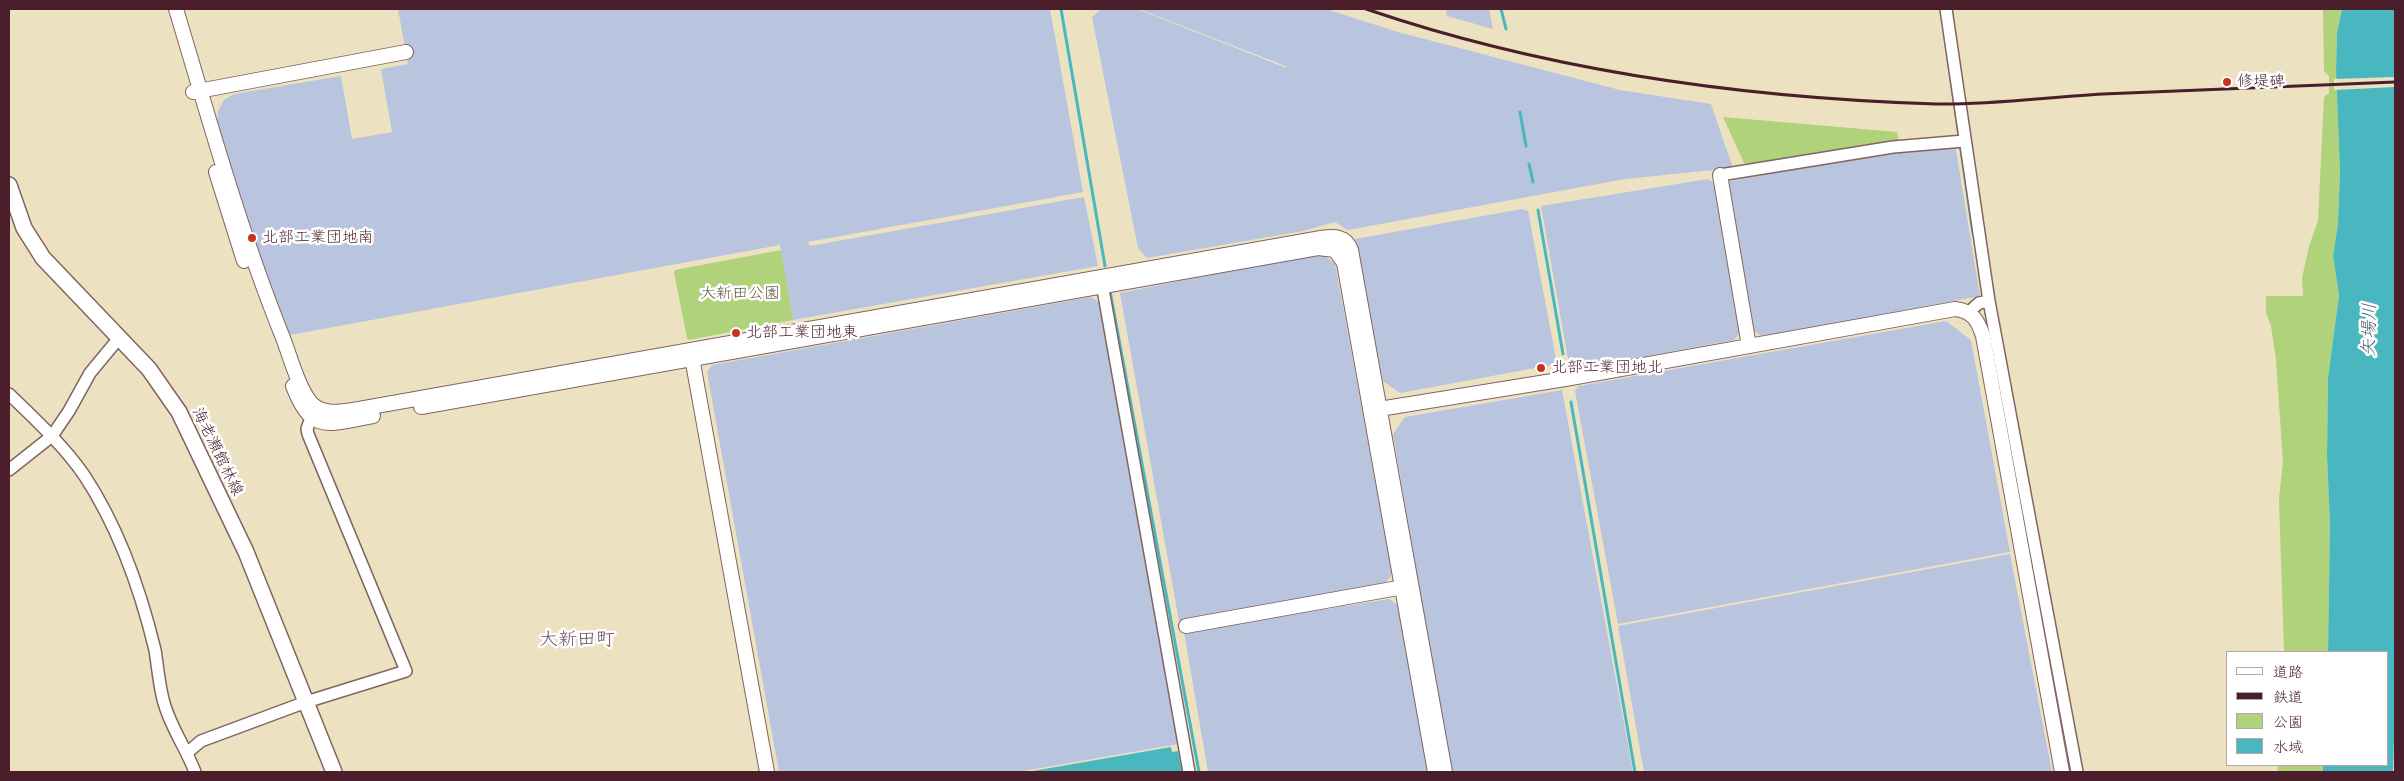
<!DOCTYPE html>
<meta charset="utf-8">
<style>
body{margin:0}
#map{position:relative;width:2404px;height:781px;overflow:hidden;background:#ece2c2;font-family:"Balsamiq Sans","Klee One",sans-serif}
canvas{display:block}
.frame{position:absolute;inset:0;border:10px solid #4a1f2b;pointer-events:none}
.legend{position:absolute;left:2226px;top:651px;width:162px;height:115px;box-sizing:border-box;background:#fff;border:1px solid #b7a5aa;margin:0;padding:6px 9px;list-style:none;font-size:15px;color:#4a1f2b}
.legend li{display:flex;align-items:center;gap:10px;height:25px}
.legend b{width:25px;border:1px solid #b7a5aa}
</style>
<div id="map">
<canvas width="2404" height="781"></canvas>
<div class="frame"></div>
<ul class="legend">
<li><b style="height:6px;background:#fff"></b>道路</li>
<li><b style="height:6px;background:#4a1f2b"></b>鉄道</li>
<li><b style="height:14px;background:#afd27a"></b>公園</li>
<li><b style="height:14px;background:#48b7bf"></b>水域</li>
</ul>
</div>
<script>
const ctx = document.querySelector('canvas').getContext('2d');
ctx.lineJoin = 'round';
function fillPath(path, color) {
  ctx.fillStyle = color;
  ctx.fill(path, 'evenodd');
}
function stroke(path, color, width, dash) {
  ctx.strokeStyle = color;
  ctx.lineWidth = width;
  ctx.lineCap = dash ? 'butt' : 'round';
  ctx.setLineDash(dash || []);
  ctx.stroke(path);
}
function write(font, color, halo, rows, align = 'center') {
  ctx.font = font + ' "Balsamiq Sans","Klee One",sans-serif';
  ctx.lineWidth = 5;
  ctx.setLineDash([]);
  ctx.textBaseline = 'middle';
  ctx.strokeStyle = halo;
  ctx.fillStyle = color;
  for (const [text, x, y, turn = 0] of rows) {
    ctx.save();
    ctx.translate(x, y);
    ctx.rotate((+turn || 0) * Math.PI / 180);
    ctx.textAlign = isNaN(turn) ? turn : align;
    if (halo) ctx.strokeText(text, 0, 0);
    ctx.fillText(text, 0, 0);
    ctx.restore();
  }
}
const industrial = new Path2D(`
 M398,9H1050L1083,192L808,242L810,246L1084,197L1098,266L793,320L780,245L290,335L261,263L217,123L218,111L224,100L234,94L341,76L352,139L392,132L381,69L408,64Z
 M1101,9H1137L1284,67H1288L1139,9H1326L1398,32L1620,90L1711,104L1733,168L1625,179L1348,230L1335,222L1303,231L1147,258L1138,248L1092,17Z
 M1446,9H1489L1493,29L1447,16Z
 M1955,144L1980,296L1763,337L1754,331L1726,182L1902,149Z
 M1708,179L1715,184L1741,331L1734,340L1570,370L1541,206Z
 M1522,209L1528,211L1557,364L1400,393L1383,381L1355,239Z
 M1320,253L1335,263L1392,574L1384,585L1179,621L1120,293Z
 M1091,297L1100,303L1178,744L1018,772H779L707,372L712,365Z
 M1946,321L1971,340L2010,552L1618,624L1575,391L1579,386Z
 M1562,390L1633,772H1451L1393,434L1405,417Z
 M2010,554L2052,772H1644L1618,626Z
 M1389,599L1398,605L1427,772H1208L1184,632Z`);
const green = new Path2D(`
 M2323,9H2342L2337,33L2336,71L2340,172L2338,224L2333,256L2339,295L2328,378L2327,457L2330,523L2328,652H2284L2279,499L2283,462L2276,359L2271,326L2266,312V296H2303L2302,278L2309,246L2318,221L2324,97L2329,93V76L2324,71Z
 M1723,117L1897,132L1899,142L1750,165L1744,163Z
 M781,250L793,320L689,340L687,338L674,273L675,270Z
 M2278,765H2323V772H2277Z`);
const water = new Path2D(`
 M2342,9H2395V708L2393,772H2323V765H2388V652H2328L2330,523L2327,457L2328,378L2339,295L2333,256L2338,224L2340,172L2336,71L2337,33Z
 M1171,747L1172,752L1178,751L1182,772H1027Z`);
const pier = new Path2D(`
 M2395,77V87L2334,90V79Z`);
const stream = new Path2D(`
 M1061,9L1105,266
 M1501,9L1506,29
 M1948,59L1973,233
 M1520,112L1526,146
 M1529,164L1533,182
 M1538,210L1563,354
 M1110,291L1199,772
 M1571,402L1635,772`);
const minor = new Path2D(`
 M1946,9L1989,301L2077,772
 M1720,175L1893,147L1964,141
 M1101,278L1189,772
 M1969,312L1979,303L1989,301
 M9,394C35,419 63,445 84,475C119,528 140,588 155,650C158,668 159,686 164,703C171,728 186,748 195,772
 M9,470L52,436L69,411L90,373L119,338
 M188,752L201,741L306,702L406,671L308,434L307,429L311,418`);
const tertiary = new Path2D(`
 M176,9C209,119 240,231 283,338C290,356 299,390 312,404C324,416 344,411 359,409L1321,238C1334,236 1346,236 1351,250L1445,772
 M193,92L406,52
 M216,172L244,261
 M1720,175L1749,346
 M691,352L767,772
 M293,386C312,435 328,424 373,416
 M421,407L1318,248L1335,250L1344,263L1435,772
 M1373,410L1571,378L1955,309C1972,311 1978,320 1983,336L2062,772
 M1186,626L1409,586`);
const secondary = new Path2D(`
 M9,185L24,228L43,258L149,369L179,412L246,552L334,772`);
const rail = new Path2D(`
 M1366,9C1548,71 1744,98 1936,104C1991,105 2047,97 2103,94C2200,90 2298,86 2395,82`);
const markers = [
 [2227,82,5,"#c8321e"],
 [252,238,5,"#c8321e"],
 [736,333,5,"#c8321e"],
 [1541,368,5,"#c8321e"]
];
const poiNames = [
 ["修堤碑",2237,82],
 ["北部工業団地南",262,238],
 ["北部工業団地東",746,333],
 ["北部工業団地北",1551,368]
];
const parkNames = [
 ["大新田公園",740,294]
];
const streetNames = [
 ["海老瀬館林線",217,452,64]
];
const waterNames = [
 ["矢場川",2370,330,-89]
];
const quarterNames = [
 ["大新田町",577,640]
];
fillPath(industrial, '#b9c4de');
fillPath(green, '#afd27a');
fillPath(water, '#48b7bf');
fillPath(pier, '#ece2c2');
stroke(stream, '#48b7bf', 3);
stroke(minor, '#836360', 14);
stroke(tertiary, '#836360', 16);
stroke(secondary, '#836360', 18);
stroke(minor, '#fff', 11);
stroke(tertiary, '#fff', 14);
stroke(secondary, '#fff', 15);
stroke(rail, '#4a1f2b', 3);
for (const [x, y, r, color] of markers) {
  const dot = new Path2D();
  dot.arc(x, y, r, 0, 2 * Math.PI);
  ctx.fillStyle = color;
  ctx.fill(dot);
  stroke(dot, '#fff', 2);
}
write('16px', '#4a1f2b', '#fff', poiNames, 'left');
write('16px', '#685543', '#fff', parkNames);
write('16px', '#4a1f2b', '#fff', streetNames);
write('italic 18px', '#495c66', '#fff', waterNames);
write('19px', '#725169', '#fff', quarterNames);
</script>
